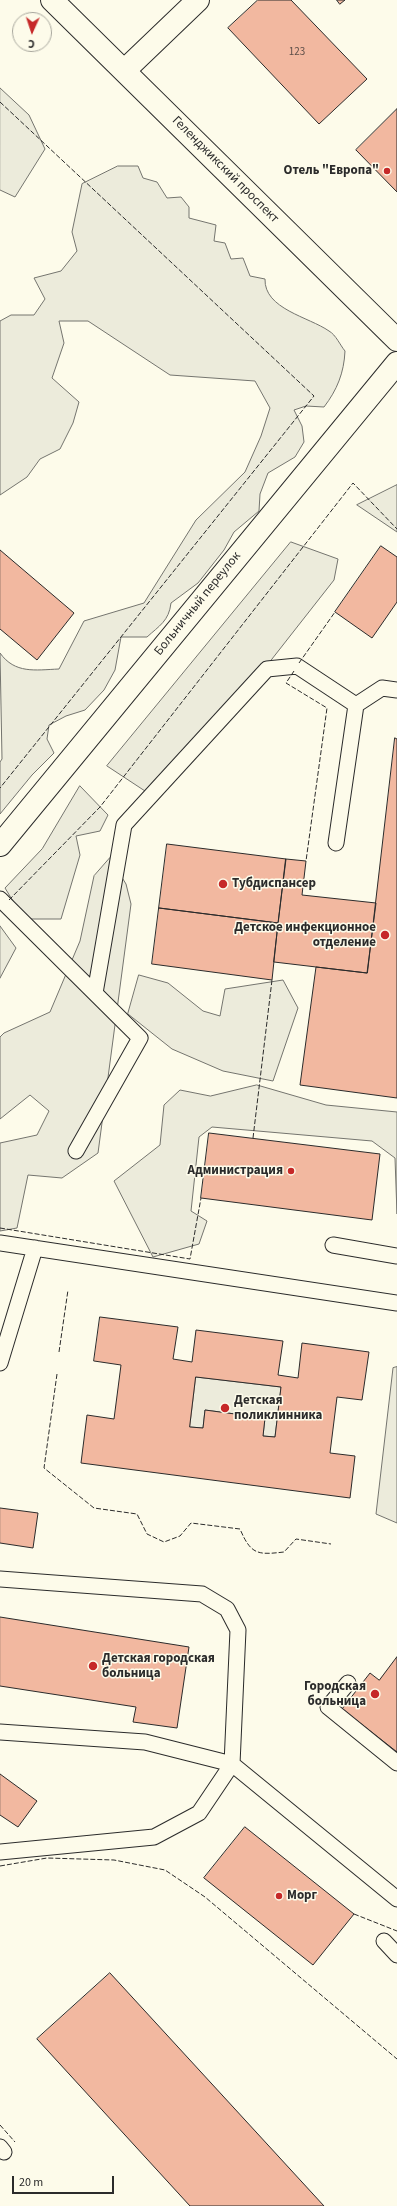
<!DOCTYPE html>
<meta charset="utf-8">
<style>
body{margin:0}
#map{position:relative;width:397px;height:2206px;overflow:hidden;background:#fdfbea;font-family:"Source Sans 3",sans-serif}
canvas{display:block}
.north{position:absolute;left:12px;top:12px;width:40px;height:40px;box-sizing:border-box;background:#fdfbea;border:1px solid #a9a89e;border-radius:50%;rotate:183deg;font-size:11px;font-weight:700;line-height:16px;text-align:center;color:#2b2b2b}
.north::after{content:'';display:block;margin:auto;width:14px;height:18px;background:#c62828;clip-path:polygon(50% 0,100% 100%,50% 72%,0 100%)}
.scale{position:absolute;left:12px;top:2176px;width:102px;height:18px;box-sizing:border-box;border:2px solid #2b2b2b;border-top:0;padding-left:5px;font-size:12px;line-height:14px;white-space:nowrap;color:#2b2b2b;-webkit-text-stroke:3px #fdfbea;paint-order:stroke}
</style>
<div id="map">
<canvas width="397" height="2206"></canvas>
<div class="north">С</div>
<div class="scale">20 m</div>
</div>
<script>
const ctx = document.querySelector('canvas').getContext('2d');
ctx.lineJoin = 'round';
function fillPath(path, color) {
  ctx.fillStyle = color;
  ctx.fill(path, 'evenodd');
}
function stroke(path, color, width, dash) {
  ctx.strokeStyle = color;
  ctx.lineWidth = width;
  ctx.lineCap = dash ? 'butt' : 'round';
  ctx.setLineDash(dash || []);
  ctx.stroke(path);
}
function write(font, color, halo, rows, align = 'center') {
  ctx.font = font + ' "Source Sans 3",sans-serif';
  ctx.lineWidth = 3;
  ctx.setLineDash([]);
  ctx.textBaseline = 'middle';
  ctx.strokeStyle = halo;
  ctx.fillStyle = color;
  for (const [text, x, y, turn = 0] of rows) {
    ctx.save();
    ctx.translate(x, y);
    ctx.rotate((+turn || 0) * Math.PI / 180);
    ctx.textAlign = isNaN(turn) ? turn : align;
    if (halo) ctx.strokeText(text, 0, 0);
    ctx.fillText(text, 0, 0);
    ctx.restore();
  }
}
const green = new Path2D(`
 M0,88L29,115L45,149L15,197L0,190Z
 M118,166H138L143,178L157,182L167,198L181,197L189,207V218L216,225L214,241L225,243L231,259L243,258L250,276L265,279C264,309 309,317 329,331C336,335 340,345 345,351C344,373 337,390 324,407L306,406L294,410L302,426L304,442L295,457L268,473L260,494L259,511L234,532L224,550L198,583L171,603C169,621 159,626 147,637H121L115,670L104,690L85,710L66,716L49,725L47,739L54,753L32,775L0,814V762L2,759L0,653C15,674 35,670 59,669L84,621L144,603L196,520L245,472L261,436L270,408L255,381L170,375L88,321H59L64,343L52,378L79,402L73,423L60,449L40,459L27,477L0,495V321L11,315H34L45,299L34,278L61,271L77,251L72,232L82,184Z
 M397,485V532L357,505Z
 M291,542L338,559L334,580L188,766L145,791L107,766Z
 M80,786L108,815L100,831L76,836L80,855L61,919H24L5,888L42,849Z
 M110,858L126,884L131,904L98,1153L62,1178L28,1175L17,1228L0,1231V1143L37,1135L49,1111L30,1095L0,1119V1037L4,1033L50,1012L80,941L94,876Z
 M0,926L16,948L0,978Z
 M139,975L168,983L203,1011L220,1016L225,989L283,980L298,1008L273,1081L223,1071L172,1049L128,1014Z
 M257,1085L326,1105L397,1112V1214L395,1158L372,1141L212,1127L199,1137L191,1211L207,1221L199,1244L153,1257L114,1181L160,1145L164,1105L180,1090L210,1096Z
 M397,1367V1523L376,1514L393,1368Z
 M196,1377L281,1387L275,1437L263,1436L265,1418L205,1410L203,1428L190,1427Z`);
const building = new Path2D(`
 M258,0H291L367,79L319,124L228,28Z
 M337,0H345L340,4Z
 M397,109V192L356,150Z
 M381,546L397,557V602L372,638L335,612Z
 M0,550L74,613L37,660L0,629Z
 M395,738L397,739V1098L300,1085L316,967L367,973Z
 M167,844L286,859L278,923L159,908Z
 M286,859L306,861L302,895L376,903L367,973L274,962Z
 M159,908L278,923L272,980L152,964Z
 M209,1133L380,1154L372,1220L201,1198Z
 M100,1317L178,1327L173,1359L192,1362L196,1330L283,1341L278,1375L298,1378L302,1343L369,1352L362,1400L337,1397L330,1453L355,1456L350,1498L81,1463L87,1415L114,1419L121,1365L94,1361ZM196,1377L281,1387L275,1437L263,1436L265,1418L205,1410L203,1428L190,1427Z
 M0,1508L38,1513L33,1548L0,1543Z
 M0,1617L189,1647L177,1728L133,1722L136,1707L0,1686Z
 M397,1657V1752L342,1709L370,1673L379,1680Z
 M0,1774L37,1801L18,1827L0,1815Z
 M245,1827L354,1914L313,1965L204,1878Z
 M110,1973L324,2206H190L37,2039Z`);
const lane = new Path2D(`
 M336,843L356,705L382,688L397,690
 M0,899L140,1038L76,1151
 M95,993L124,825L267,669L297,666L356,705
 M0,1243L397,1303
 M333,1245L397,1256
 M0,1363L35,1248
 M0,1579L202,1594L227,1609L238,1630L232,1764L145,1742L0,1732
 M348,1683L328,1707L397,1763
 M0,1852L154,1837L199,1813L232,1764L397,1899
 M384,1941L397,1955
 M0,2147L4,2152`);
const street = new Path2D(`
 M125,70L198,0
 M0,845L397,363`);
const primary = new Path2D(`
 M52,0L397,340`);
const fence = new Path2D(`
 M0,102L314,396L0,788
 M299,663L335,612
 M294,671L286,683L327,708L306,861
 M9,900L100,807L353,483L397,529
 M253,1138L272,980
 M0,1228L190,1259L201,1198
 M59,1352L68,1290
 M57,1374L44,1468L94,1508L137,1514L147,1534L164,1542L180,1536L191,1523L240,1529C251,1555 258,1555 284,1552L296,1539L331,1544
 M0,1866L47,1858L114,1860L165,1870L205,1897L397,2059
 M354,1914L397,1931
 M0,2125L15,2142`);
const markers = [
 [387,171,4,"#c62828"],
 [223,884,5,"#c62828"],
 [385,935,5,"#c62828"],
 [291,1171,4,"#c62828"],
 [225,1408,5,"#c62828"],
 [93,1666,5,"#c62828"],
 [375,1694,5,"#c62828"],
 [279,1896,4,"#c62828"]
];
const numberNames = [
 ["123",297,53]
];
const streetNames = [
 ["Геленджикский проспект",225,170,45],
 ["Больничный переулок",198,604,-51]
];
const poiNames = [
 ["Отель \"Европа\"",379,171],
 ["Тубдиспансер",232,884,"left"],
 ["Детское инфекционное",376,928],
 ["отделение",376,943],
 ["Администрация",283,1171],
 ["Детская",234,1401,"left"],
 ["поликлинника",234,1416,"left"],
 ["Детская городская",102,1659,"left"],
 ["больница",102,1674,"left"],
 ["Городская",366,1687],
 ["больница",366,1702],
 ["Морг",287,1896,"left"]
];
fillPath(green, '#ecebdb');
stroke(green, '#74746e', 1);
fillPath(building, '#f2b8a0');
stroke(building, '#2b2b2b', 1);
stroke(lane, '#2b2b2b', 17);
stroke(street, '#2b2b2b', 24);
stroke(primary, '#2b2b2b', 24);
stroke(lane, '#fdfbea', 15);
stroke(street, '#fdfbea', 22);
stroke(primary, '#fdfbea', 22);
stroke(fence, '#2b2b2b', 1, [5, 2]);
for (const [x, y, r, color] of markers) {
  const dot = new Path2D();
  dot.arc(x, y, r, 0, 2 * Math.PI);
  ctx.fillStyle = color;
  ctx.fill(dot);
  stroke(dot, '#fdfbea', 1.5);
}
write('11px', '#5d4e48', null, numberNames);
write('13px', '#2b2b2b', '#fdfbea', streetNames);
write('bold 13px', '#2b2b2b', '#fdfbea', poiNames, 'right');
</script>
